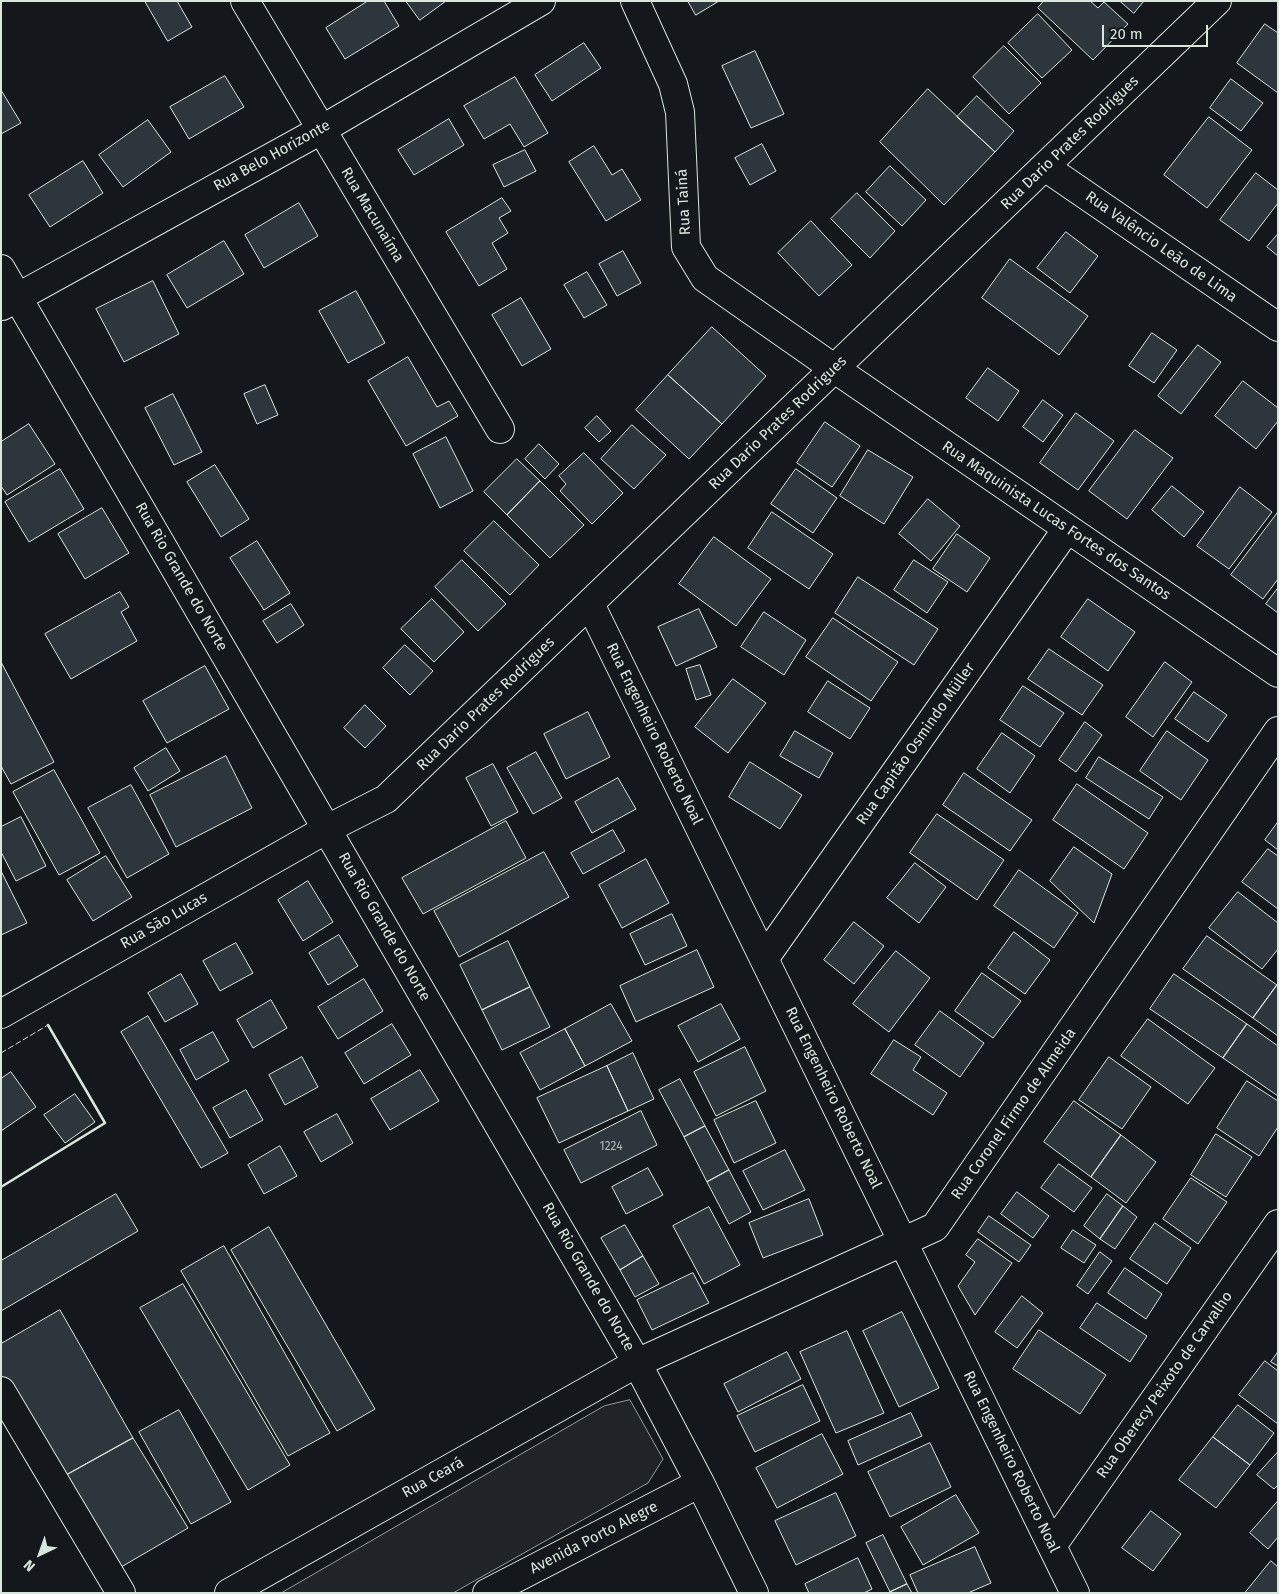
<!DOCTYPE html>
<meta charset="utf-8">
<style>
body{margin:0}
#map{position:relative;width:1279px;height:1594px;overflow:hidden;background:#14181c;font-family:"Fira Sans",sans-serif}
canvas{display:block}
.frame{position:absolute;inset:0;border:2px solid #d8e6dc;pointer-events:none}
.north{position:absolute;left:15px;top:1529px;width:50px;height:50px;-webkit-text-stroke:4px #14181c;paint-order:stroke;rotate:222deg;font-size:14px;font-weight:700;line-height:20px;text-align:center;color:#d8e6dc}
.north::after{content:'';display:block;margin:auto;width:18px;height:22px;background:#d8e6dc;clip-path:polygon(50% 0,100% 100%,50% 72%,0 100%)}
.scale{position:absolute;left:1102px;top:25px;width:106px;height:22px;box-sizing:border-box;border:2px solid #d8e6dc;border-top:0;padding-left:6px;font-size:15px;line-height:18px;white-space:nowrap;color:#d8e6dc;-webkit-text-stroke:4px #14181c;paint-order:stroke}
</style>
<div id="map">
<canvas width="1279" height="1594"></canvas>
<div class="frame"></div>
<div class="north">N</div>
<div class="scale">20 m</div>
</div>
<script>
const ctx = document.querySelector('canvas').getContext('2d');
ctx.lineJoin = 'round';
function fillPath(path, color) {
  ctx.fillStyle = color;
  ctx.fill(path, 'evenodd');
}
function stroke(path, color, width, dash) {
  ctx.strokeStyle = color;
  ctx.lineWidth = width;
  ctx.lineCap = dash ? 'butt' : 'round';
  ctx.setLineDash(dash || []);
  ctx.stroke(path);
}
function write(font, color, halo, rows, align = 'center') {
  ctx.font = font + ' "Fira Sans",sans-serif';
  ctx.lineWidth = 4;
  ctx.setLineDash([]);
  ctx.textBaseline = 'middle';
  ctx.strokeStyle = halo;
  ctx.fillStyle = color;
  for (const [text, x, y, turn = 0] of rows) {
    ctx.save();
    ctx.translate(x, y);
    ctx.rotate((+turn || 0) * Math.PI / 180);
    ctx.textAlign = isNaN(turn) ? turn : align;
    if (halo) ctx.strokeText(text, 0, 0);
    ctx.fillText(text, 0, 0);
    ctx.restore();
  }
}
const green = new Path2D(`
 M630,1400L663,1459L648,1483L453,1593H281L604,1406Z`);
const building = new Path2D(`
 M145,1H177L192,27L168,41Z
 M368,1H384L399,26L345,59L326,28Z
 M406,1H446L420,20Z
 M688,1H719L696,15Z
 M1044,1H1090L1098,8L1104,2L1128,24L1093,60L1038,8Z
 M1120,1H1144L1134,13Z
 M1038,14L1072,50L1042,78L1008,43Z
 M1265,24L1278,33V93L1237,63Z
 M584,43L601,68L552,101L535,75Z
 M1004,46L1041,83L1009,114L973,77Z
 M755,51L784,114L751,128L722,66Z
 M225,76L244,107L189,139L170,107Z
 M515,77L548,133L524,147L510,124L484,139L464,106Z
 M1231,79L1263,103L1241,131L1210,108Z
 M928,89L995,152L944,205L880,142Z
 M1,90L21,123L1,134Z
 M977,96L1014,131L995,152L957,117Z
 M1209,117L1252,150L1207,208L1164,175Z
 M449,119L464,145L414,175L398,150Z
 M148,120L171,152L123,187L99,155Z
 M762,144L776,171L750,185L735,158Z
 M594,146L612,175L622,169L641,200L606,221L569,162Z
 M525,150L536,171L504,187L493,165Z
 M83,161L103,193L50,227L29,195Z
 M890,166L926,200L902,226L866,192Z
 M1256,173L1278,190V203L1249,241L1220,220Z
 M857,193L895,231L870,258L831,219Z
 M502,198L511,211L499,218L508,233L492,243L507,269L479,286L446,232Z
 M299,203L318,236L264,268L245,235Z
 M811,221L852,265L819,296L778,253Z
 M1066,232L1098,256L1070,293L1037,268Z
 M1278,234V256L1267,247Z
 M224,241L244,274L187,308L167,275Z
 M623,251L641,283L617,296L599,264Z
 M1010,259L1088,316L1059,355L982,298Z
 M587,272L607,305L584,318L564,285Z
 M153,281L179,334L124,362L96,309Z
 M356,291L385,343L348,363L319,311Z
 M521,298L551,349L522,366L492,315Z
 M712,327L766,376L722,424L668,375Z
 M1152,333L1177,350L1154,383L1129,366Z
 M1198,345L1221,362L1181,414L1158,396Z
 M408,357L437,407L449,401L458,416L406,446L368,381Z
 M988,368L1019,391L998,421L966,398Z
 M668,375L722,424L689,459L636,410Z
 M1243,381L1278,408V421L1256,449L1215,416Z
 M265,385L278,415L257,424L244,394Z
 M173,394L202,452L174,465L145,408Z
 M1043,400L1063,415L1043,442L1023,427Z
 M1076,413L1114,441L1078,490L1040,463Z
 M597,416L611,431L599,442L585,428Z
 M825,422L860,446L832,487L797,463Z
 M29,424L55,464L7,495L1,486V442Z
 M632,425L666,455L634,489L601,459Z
 M1135,430L1173,458L1127,519L1089,491Z
 M446,437L473,491L440,508L413,454Z
 M539,444L559,464L545,479L525,459Z
 M868,450L913,477L884,524L840,496Z
 M584,453L623,493L592,524L560,491L566,484L559,476Z
 M517,459L540,481L507,515L484,492Z
 M215,465L249,519L221,537L187,482Z
 M60,469L84,509L29,542L5,502Z
 M796,469L837,498L813,533L771,504Z
 M540,481L584,525L550,558L507,515Z
 M1172,486L1204,512L1184,537L1152,510Z
 M1240,487L1272,512L1229,569L1197,546Z
 M928,499L960,526L931,561L899,534Z
 M102,508L129,553L85,579L58,534Z
 M772,512L833,554L809,589L748,548Z
 M1278,512V579L1263,599L1231,575Z
 M494,521L539,565L510,595L464,551Z
 M957,534L990,558L967,592L933,569Z
 M714,537L771,579L736,626L679,584Z
 M257,541L290,593L264,610L230,558Z
 M462,560L506,604L478,631L435,587Z
 M914,560L948,582L927,613L894,590Z
 M858,577L938,629L914,665L835,613Z
 M1278,588V613L1266,604Z
 M120,592L129,607L121,612L137,641L71,679L45,634Z
 M432,599L464,632L434,662L401,629Z
 M1088,599L1135,632L1108,671L1061,637Z
 M291,604L304,625L277,643L263,621Z
 M699,609L717,647L676,666L658,627Z
 M764,612L806,640L784,675L741,647Z
 M833,618L898,662L871,701L806,657Z
 M405,645L433,671L410,695L383,668Z
 M1049,649L1103,685L1082,715L1028,679Z
 M1,662L54,762L11,784L1,766Z
 M1165,662L1192,682L1153,737L1126,717Z
 M700,665L711,695L696,700L686,669Z
 M205,666L229,709L167,743L143,701Z
 M733,679L766,703L728,753L695,727Z
 M828,681L870,708L850,739L808,712Z
 M1023,686L1064,713L1040,747L1000,720Z
 M1194,692L1227,715L1208,742L1175,719Z
 M365,705L386,726L365,748L344,728Z
 M588,712L610,757L566,779L544,734Z
 M1085,722L1102,735L1076,772L1059,760Z
 M795,731L833,753L819,778L780,756Z
 M1167,731L1208,760L1181,800L1140,771Z
 M1002,733L1035,756L1010,793L977,769Z
 M166,748L180,771L148,791L134,768Z
 M536,752L562,798L533,814L507,768Z
 M226,756L252,808L176,847L150,795Z
 M1099,757L1163,797L1149,819L1086,778Z
 M750,762L802,795L780,829L729,797Z
 M493,764L518,812L491,826L466,778Z
 M54,770L100,853L59,875L13,792Z
 M964,773L1032,820L1010,851L943,805Z
 M618,778L636,809L592,833L575,802Z
 M1077,784L1148,833L1124,869L1053,820Z
 M131,785L169,854L127,878L88,808Z
 M937,814L1004,860L977,900L910,853Z
 M21,817L46,866L16,881L1,852V827Z
 M506,821L526,858L423,914L402,878Z
 M1278,822V850L1265,840Z
 M613,830L625,851L583,874L571,853Z
 M1074,847L1112,874L1094,923L1050,881Z
 M1268,849L1278,856V909L1242,882Z
 M544,852L569,897L459,957L434,911Z
 M106,856L132,897L93,921L67,880Z
 M646,859L669,903L622,928L599,885Z
 M915,863L946,887L919,923L887,898Z
 M1019,870L1078,913L1054,948L994,906Z
 M1,871L27,923L1,935Z
 M308,881L333,922L303,941L278,900Z
 M1238,892L1278,923V949L1262,969L1209,928Z
 M672,914L687,946L645,965L630,934Z
 M854,922L884,946L854,984L824,960Z
 M1014,932L1050,960L1025,994L988,968Z
 M339,935L358,966L328,985L309,953Z
 M1207,936L1277,985L1253,1018L1183,969Z
 M508,941L530,987L482,1010L460,965Z
 M236,943L253,973L220,991L203,961Z
 M697,950L714,987L636,1022L620,986Z
 M896,951L930,978L889,1032L853,1004Z
 M982,973L1021,1001L993,1038L955,1011Z
 M181,974L198,1004L165,1022L148,993Z
 M1174,974L1247,1024L1223,1058L1150,1009Z
 M364,979L383,1011L338,1039L318,1007Z
 M1277,985L1278,986V1036L1253,1018Z
 M530,987L550,1027L502,1050L482,1010Z
 M271,1000L287,1028L253,1048L237,1020Z
 M611,1004L632,1041L585,1066L565,1029Z
 M721,1004L740,1039L698,1062L678,1026Z
 M940,1011L984,1043L960,1077L915,1045Z
 M148,1016L228,1153L201,1168L121,1032Z
 M1148,1019L1215,1068L1188,1104L1121,1056Z
 M392,1024L411,1055L364,1084L345,1053Z
 M1247,1024L1278,1046V1096L1223,1058Z
 M565,1029L585,1066L540,1090L520,1053Z
 M213,1032L229,1061L196,1080L180,1050Z
 M894,1040L921,1057L913,1070L947,1093L933,1115L871,1074Z
 M745,1047L766,1091L716,1116L694,1072Z
 M633,1053L654,1099L628,1111L607,1066Z
 M302,1057L318,1087L285,1105L269,1075Z
 M1109,1057L1151,1087L1122,1129L1079,1100Z
 M607,1066L628,1111L559,1143L537,1098Z
 M420,1070L439,1101L390,1130L371,1099Z
 M11,1072L36,1107L1,1131V1079Z
 M680,1079L705,1126L684,1137L659,1090Z
 M1247,1081L1278,1101V1127L1259,1156L1217,1128Z
 M246,1090L263,1120L230,1138L213,1108Z
 M75,1094L95,1122L65,1143L44,1115Z
 M756,1101L776,1143L734,1163L714,1120Z
 M1074,1101L1121,1135L1091,1177L1044,1142Z
 M641,1111L657,1145L581,1183L564,1150Z
 M337,1114L353,1143L321,1162L304,1132Z
 M705,1126L729,1170L707,1182L684,1137Z
 M1216,1134L1252,1157L1226,1197L1191,1175Z
 M1121,1135L1156,1162L1126,1203L1091,1177Z
 M280,1146L297,1176L264,1194L248,1165Z
 M785,1150L805,1190L763,1210L743,1171Z
 M1059,1164L1092,1188L1074,1212L1041,1188Z
 M648,1168L663,1195L626,1214L612,1187Z
 M729,1170L751,1212L729,1224L707,1182Z
 M1191,1178L1227,1202L1198,1244L1163,1219Z
 M1017,1192L1049,1216L1033,1238L1001,1214Z
 M116,1194L138,1231L1,1311V1261Z
 M1107,1194L1123,1206L1100,1239L1084,1226Z
 M809,1199L823,1235L763,1258L749,1223Z
 M1123,1206L1137,1217L1115,1249L1100,1239Z
 M709,1207L740,1265L704,1284L673,1226Z
 M989,1216L1031,1245L1019,1262L978,1232Z
 M1155,1223L1191,1248L1167,1284L1130,1259Z
 M625,1225L643,1256L620,1270L601,1238Z
 M269,1227L375,1409L337,1431L231,1250Z
 M1073,1230L1096,1245L1084,1263L1061,1248Z
 M978,1239L1012,1263L975,1315L958,1286L975,1262L966,1255Z
 M224,1246L330,1433L288,1456L181,1271Z
 M1100,1252L1112,1261L1088,1294L1077,1286Z
 M643,1256L659,1284L635,1297L620,1270Z
 M1125,1268L1162,1294L1146,1319L1108,1293Z
 M693,1273L709,1303L652,1330L637,1300Z
 M183,1284L290,1465L248,1490L140,1308Z
 M1022,1296L1043,1313L1017,1348L995,1332Z
 M1097,1303L1147,1336L1130,1362L1080,1328Z
 M60,1310L133,1438L61,1478L1,1375V1344Z
 M902,1312L939,1388L899,1407L863,1331Z
 M1039,1330L1106,1375L1080,1414L1013,1369Z
 M847,1331L884,1413L836,1433L800,1352Z
 M787,1352L801,1379L738,1412L724,1384Z
 M1278,1352V1366L1271,1362Z
 M1265,1361L1278,1371V1424L1239,1395Z
 M803,1385L820,1421L755,1452L737,1416Z
 M1238,1405L1274,1433L1250,1465L1213,1437Z
 M179,1410L231,1502L191,1524L139,1432Z
 M911,1413L922,1436L858,1465L848,1441Z
 M822,1434L843,1474L777,1508L756,1468Z
 M1213,1437L1250,1465L1216,1508L1179,1480Z
 M133,1438L188,1528L116,1570L61,1478Z
 M930,1443L951,1487L890,1517L868,1472Z
 M1278,1452V1485L1274,1489L1257,1475Z
 M836,1493L856,1536L796,1565L775,1521Z
 M956,1495L979,1533L923,1565L901,1527Z
 M1278,1501V1537L1268,1549L1250,1533Z
 M1151,1511L1181,1534L1153,1571L1122,1548Z
 M883,1535L907,1584L890,1592L866,1543Z
 M975,1547L991,1583L968,1593H918L910,1575Z
 M858,1558L872,1589L864,1593H809L805,1584Z
 M1271,1561L1278,1567V1593H1245Z
 M907,1584L912,1593H891L890,1592Z`);
const minor = new Path2D(`
 M245,1L500,429
 M635,1L673,84L680,112L686,247L705,278L835,369L1278,673
 M1045,167L1278,327
 M1,269L637,1363L700,1483L754,1593
 M2,306L321,130L541,1
 M590,604L1075,1593
 M764,959L1067,529
 M1,1014L327,829L386,799L1217,1
 M1,1391L121,1593
 M1052,1546L1278,1224
 M229,1593L637,1363L935,1227L1278,731
 M487,1593L700,1483`);
const fence = new Path2D(`
 M1,1053L48,1025`);
const wall = new Path2D(`
 M1,1187L105,1123L48,1025`);
const numberNames = [
 ["1224",611,1147]
];
const streetNames = [
 ["Rua Dario Prates Rodrigues",1070,143,-44],
 ["Rua Belo Horizonte",272,156,-29],
 ["Rua Tainá",684,202,-93],
 ["Rua Macunaíma",372,215,59],
 ["Rua Valêncio Leão de Lima",1161,247,35],
 ["Rua Dario Prates Rodrigues",778,423,-44],
 ["Rua Maquinista Lucas Fortes dos Santos",1056,521,34],
 ["Rua Rio Grande do Norte",181,577,60],
 ["Rua Dario Prates Rodrigues",486,704,-44],
 ["Rua Engenheiro Roberto Noal",654,734,64],
 ["Rua Capitão Osmindo Müller",916,744,-55],
 ["Rua São Lucas",164,921,-30],
 ["Rua Rio Grande do Norte",384,927,60],
 ["Rua Engenheiro Roberto Noal",833,1098,64],
 ["Rua Coronel Firmo de Almeida",1014,1114,-55],
 ["Rua Rio Grande do Norte",588,1277,60],
 ["Rua Oberecy Peixoto de Carvalho",1165,1385,-55],
 ["Rua Engenheiro Roberto Noal",1011,1462,64],
 ["Rua Ceará",433,1478,-29],
 ["Avenida Porto Alegre",594,1538,-27]
];
fillPath(green, '#202428');
stroke(green, '#939e99', 1);
fillPath(building, '#2c363c');
stroke(building, '#d8e6dc', 1);
stroke(minor, '#d8e6dc', 30);
stroke(minor, '#14181c', 28);
stroke(fence, '#d8e6dc', 1, [6, 2.5]);
stroke(wall, '#d8e6dc', 2.5);
write('12px', '#adbab4', null, numberNames);
write('15px', '#d8e6dc', '#14181c', streetNames);
</script>
